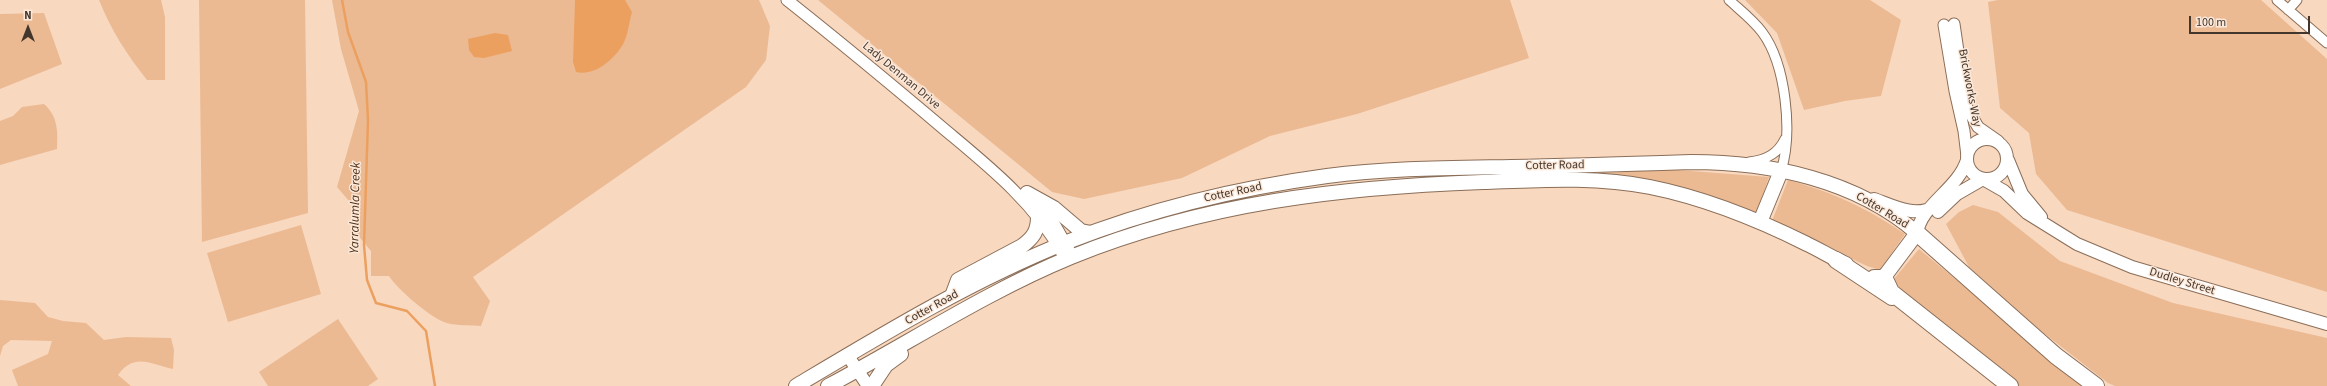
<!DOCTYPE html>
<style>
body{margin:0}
#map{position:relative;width:2327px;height:386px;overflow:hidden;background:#f8d8bf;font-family:"Source Sans 3",sans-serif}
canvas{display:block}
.north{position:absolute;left:8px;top:8px;width:40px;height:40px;-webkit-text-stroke:3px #fce8d9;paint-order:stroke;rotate:0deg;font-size:11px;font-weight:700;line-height:16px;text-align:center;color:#43362c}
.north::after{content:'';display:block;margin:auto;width:14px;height:18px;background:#43362c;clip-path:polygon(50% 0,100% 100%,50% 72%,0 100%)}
.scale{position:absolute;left:2189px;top:16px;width:121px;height:18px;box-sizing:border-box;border:2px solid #43362c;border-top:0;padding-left:5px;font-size:12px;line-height:14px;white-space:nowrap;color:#43362c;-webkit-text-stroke:3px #fce8d9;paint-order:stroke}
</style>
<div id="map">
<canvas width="2327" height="386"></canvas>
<div class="north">N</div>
<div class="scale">100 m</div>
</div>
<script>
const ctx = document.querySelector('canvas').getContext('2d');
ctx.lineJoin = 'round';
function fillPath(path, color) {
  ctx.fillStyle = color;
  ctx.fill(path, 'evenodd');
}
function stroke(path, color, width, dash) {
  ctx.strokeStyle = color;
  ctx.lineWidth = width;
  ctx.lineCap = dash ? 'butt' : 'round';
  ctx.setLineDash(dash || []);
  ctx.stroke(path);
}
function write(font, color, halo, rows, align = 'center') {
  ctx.font = font + ' "Source Sans 3",sans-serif';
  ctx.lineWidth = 3;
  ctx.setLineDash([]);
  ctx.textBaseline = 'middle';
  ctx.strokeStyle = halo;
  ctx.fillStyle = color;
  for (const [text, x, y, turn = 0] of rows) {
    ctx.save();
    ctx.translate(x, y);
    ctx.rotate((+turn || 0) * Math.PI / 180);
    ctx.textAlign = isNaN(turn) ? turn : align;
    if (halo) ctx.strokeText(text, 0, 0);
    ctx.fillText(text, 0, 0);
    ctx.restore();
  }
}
const green = new Path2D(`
 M99,0H161L165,17V80H147C127,55 111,30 99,0Z
 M199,0H305L308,213L202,242Z
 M332,0H759L770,26L766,60L746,87L473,277L490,301L481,326C470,325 457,326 447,323C432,319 398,290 389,276H371V251L356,233L355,208L337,187L359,111L341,49Z
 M818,0H1510L1529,58L1357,114L1270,136L1182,178L1084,199L1052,192Z
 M1745,0H1870L1901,20L1881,96L1845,101L1804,110L1777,33Z
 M1998,0H2261L2327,59V292L2067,210L2036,174L2029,133L2000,108L1988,2Z
 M44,13L62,64L0,89V14Z
 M44,104C58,116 58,132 57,149L0,165V121L13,116L22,107Z
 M1665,169L1769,177L1756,214L1578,175Z
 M1788,180C1832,192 1867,208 1905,234L1880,270L1867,266L1772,221Z
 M1973,205L1998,212L2060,261L2173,303L2327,338V386H2115L2108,383L2041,331L1969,267L1946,224L1959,212Z
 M301,225L321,294L228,322L207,253Z
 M1919,249L2080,382L2085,386H2019L1910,299L1893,280Z
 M0,300L35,303L48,317L63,321L86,323L104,340L126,337L171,338L174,350L173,369C151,364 134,352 118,375L131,386H18L12,370L48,354L52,341L11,340L3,346L0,356Z
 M338,319L378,379L368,386H268L259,372Z`);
const water = new Path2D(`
 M575,0H625L632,12C629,22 628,37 622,46C612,61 595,76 576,72L573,62Z
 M495,33L508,35L512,51L484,58L474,57L469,50L468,39Z`);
const stream = new Path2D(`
 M342,0L348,32L366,82L368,120L364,245L367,280L376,303L407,311L426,331L435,386`);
const minor = new Path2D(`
 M1729,0C1740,10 1753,20 1762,32C1786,64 1793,133 1781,171
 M2277,0L2327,43
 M2288,10L2297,0
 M1749,162C1766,160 1778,154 1785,139`);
const tertiary = new Path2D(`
 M787,0C840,42 892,85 944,129C987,165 1034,202 1062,253
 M1954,24L1966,106L1978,127L1998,141
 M1944,25L1955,91L1964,131L1967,156
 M1035,200L1052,220L1069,250`);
const secondary = new Path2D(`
 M1967 159a20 20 0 1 1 40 0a20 20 0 1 1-40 0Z
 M2008,160L2022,194L2041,217
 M1983,179L2004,191L2027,213L2077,244L2132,267L2327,324
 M1874,199C1891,205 1915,218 1933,207
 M1938,212L1957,194L1983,179
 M1917,233C1921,205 1958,189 1967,160
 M848,356L868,386`);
const primary = new Path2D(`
 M1027,193L1054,208L1081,231L1091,233
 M1760,222L1781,171
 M952,296L958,280L1022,246C1033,238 1038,231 1038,217
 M796,386C883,334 972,280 1067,242C1151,209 1238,188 1327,176C1388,168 1450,168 1511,167C1571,166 1631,164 1691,162C1770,162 1856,180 1917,233L1884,277H1874
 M828,386C909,343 986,292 1071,257C1204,203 1341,187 1483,182C1539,180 1595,176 1650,187C1705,198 1757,219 1807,244C1820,250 1832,258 1846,264
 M872,386L886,365L901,354`);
const motorway = new Path2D(`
 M1917,233L2056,356L2096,386
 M1836,260L1892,297
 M1884,277L1891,292L2010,386`);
const streetNames = [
 ["Lady Denman Drive",901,76,40],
 ["Brickworks Way",1969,88,79],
 ["Cotter Road",1555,166,-1],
 ["Cotter Road",1233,193,-12],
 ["Cotter Road",1882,211,31],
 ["Dudley Street",2182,282,17],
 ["Cotter Road",932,308,-29]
];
const waterNames = [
 ["Yarralumla Creek",356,208,-89]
];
fillPath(green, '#ebba93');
fillPath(water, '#eca060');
stroke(stream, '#eca060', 2.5);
stroke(minor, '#8b6e58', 11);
stroke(tertiary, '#8b6e58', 13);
stroke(secondary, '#8b6e58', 14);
stroke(primary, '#8b6e58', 16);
stroke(motorway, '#8b6e58', 18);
stroke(minor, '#fff', 9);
stroke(tertiary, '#fff', 11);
stroke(secondary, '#fff', 12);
stroke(primary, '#fff', 14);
stroke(motorway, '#fff', 16);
write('12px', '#43362c', '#fce8d9', streetNames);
write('italic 13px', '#4e2f14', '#fce8d9', waterNames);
</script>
